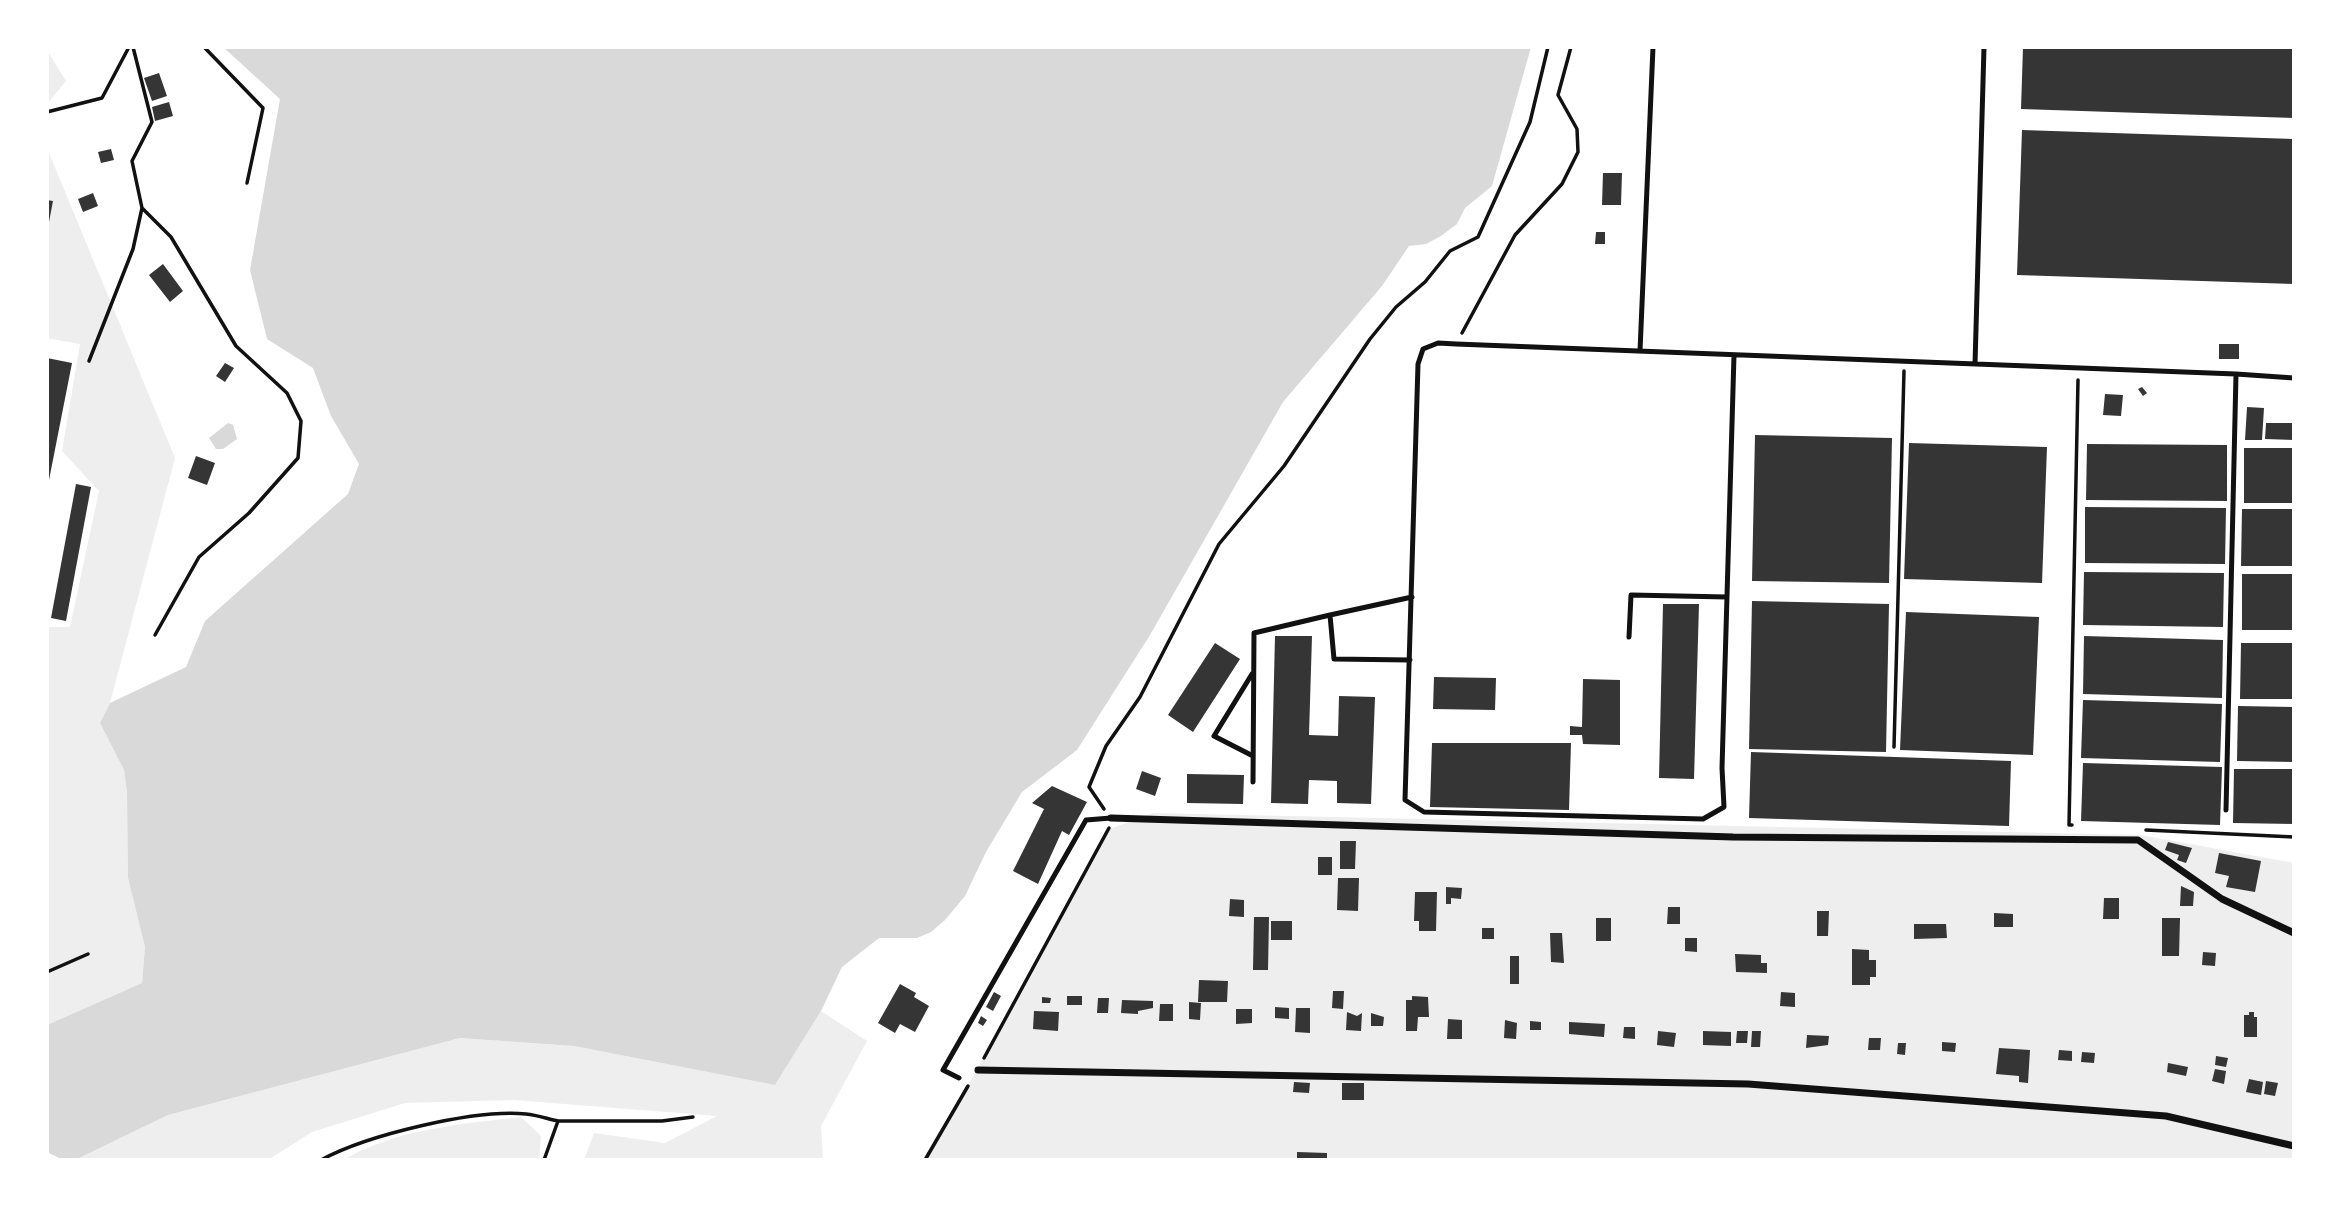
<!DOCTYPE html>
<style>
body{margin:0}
#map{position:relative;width:2341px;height:1207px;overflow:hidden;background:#fff;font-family:"Public Sans",sans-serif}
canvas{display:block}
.frame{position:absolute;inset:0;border:49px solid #fff;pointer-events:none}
</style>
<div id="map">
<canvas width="2341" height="1207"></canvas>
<div class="frame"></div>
</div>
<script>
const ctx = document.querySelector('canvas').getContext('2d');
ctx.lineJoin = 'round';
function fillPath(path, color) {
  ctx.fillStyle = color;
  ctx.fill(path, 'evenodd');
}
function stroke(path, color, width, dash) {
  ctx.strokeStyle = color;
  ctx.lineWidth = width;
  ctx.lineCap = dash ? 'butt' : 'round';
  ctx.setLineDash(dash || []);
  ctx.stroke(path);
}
const green = new Path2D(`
 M47,50L66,81L47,104Z
 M47,148L175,458L110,703L100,723L124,770L127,792L128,878L145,947L142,983L47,1025V627H70L99,491L62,451L80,344L47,338V229L53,201L47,200Z
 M1153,813L2141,835L2294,863V1160H924L977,1070L1107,830Z
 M821,1011L867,1041L821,1126L823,1160H584L594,1133L665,1143L717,1116L514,1100L405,1103L312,1132L268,1160H75L168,1115L460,1038L574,1046L775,1085Z
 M521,1117L541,1136L539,1160H343C397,1129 460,1124 521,1117Z`);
const water = new Path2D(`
 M223,47H1531L1492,186L1465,208L1457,224L1441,236L1426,244L1409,246L1382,286L1283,402L1150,635L1077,750L1022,792L986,852L965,896L945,920L931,932L917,938H879L842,967L821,1011L775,1085L574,1046L460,1038L168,1115L75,1160H63L47,1152V1025L142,983L145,947L128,878L127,792L124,770L100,723L110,703L186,667L205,621L348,494L359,464L331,416L313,368L267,339L250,270L280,99Z
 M228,423L233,425L237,439L223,449H216L209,438Z`);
const building = new Path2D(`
 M2023,47H2294V118L2021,109Z
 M159,73L167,96L152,101L144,78Z
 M169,102L173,116L155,121L152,107Z
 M2022,130L2294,139V284L2017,275Z
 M111,149L114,160L101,163L98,152Z
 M1603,173H1622L1621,205H1602Z
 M93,193L98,206L83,212L78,199Z
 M47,200L53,201L49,222H47Z
 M1596,232H1605V244H1595Z
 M163,264L183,291L170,302L149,275Z
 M2219,344H2239V359H2219Z
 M47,358L72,363L49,480H47Z
 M225,363L234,368L225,382L216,376Z
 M2142,387L2147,393L2143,396L2138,389Z
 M2105,394L2123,395L2121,416L2103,415Z
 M2247,407L2264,408L2262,440H2245Z
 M2266,423H2294V440L2265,439Z
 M1755,435L1892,438L1889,583L1752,581Z
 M1909,443L2047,447L2042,583L1904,579Z
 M2087,444L2227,445V501L2086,500Z
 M2244,448H2294V503H2244Z
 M196,456L215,463L207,485L188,478Z
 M76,484L91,487L66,621L51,618Z
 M2085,507L2226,508L2225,564L2085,563Z
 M2242,509H2294V566H2241Z
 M2084,572L2224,573L2223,627L2083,625Z
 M2242,574H2294V630H2242Z
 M1752,601L1889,604L1886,752L1749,749Z
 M1663,604H1699L1694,779L1659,778Z
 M1906,612L2039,617L2033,755L1900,750Z
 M1275,636H1312L1309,735L1338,736L1339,696L1375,697L1371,804L1337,803V781L1309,780L1308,804L1271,803Z
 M2084,636L2223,640L2222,698L2083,694Z
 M1215,643L1240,659L1193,732L1168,715Z
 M2241,643H2294V699H2240Z
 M1434,677L1496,678L1495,710L1433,709Z
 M1583,679L1620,680V745L1583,744L1582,735H1570V726L1582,727Z
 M2083,700L2222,704L2220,762L2081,758Z
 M2238,706L2294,707V762L2237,761Z
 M1432,743H1571L1569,810L1430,807Z
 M1751,752L2011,761L2009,826L1749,818Z
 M2083,763L2222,767L2220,825L2081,821Z
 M2234,769H2294V824L2233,823Z
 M1142,771L1161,778L1155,796L1136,789Z
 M1187,774L1244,775L1243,804L1187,803Z
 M1052,786L1087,802L1069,835L1062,831L1038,884L1013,871L1044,809L1032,803Z
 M1340,841H1356L1355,869H1340Z
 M2168,842L2192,848L2186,863L2177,860L2179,855L2165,850Z
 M2219,853L2261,861L2255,892L2226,887L2229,876L2215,873Z
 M1318,857H1332V875H1318Z
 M1338,878H1359L1358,911L1337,910Z
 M2181,886L2194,892L2193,906H2180Z
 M1446,887L1462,888L1461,899L1451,898V904H1446Z
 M1415,892H1437L1436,931H1419V921H1414Z
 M2104,898H2119V919H2103Z
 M1230,899L1244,900V917L1229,916Z
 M1668,907H1680V924H1667Z
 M1817,911H1829L1828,936H1817Z
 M1994,913L2013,914V927H1994Z
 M1254,917H1269L1268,970H1253Z
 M1596,918H1611V941H1596Z
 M2162,918H2180L2179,956H2162Z
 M1271,921H1292V940H1271Z
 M1914,924H1946L1947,938L1914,939Z
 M1482,928H1494V939H1482Z
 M1550,933H1562L1564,963L1551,962Z
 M1685,938H1697V952L1685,951Z
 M1852,949L1869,950V960H1876V977H1870V985H1852Z
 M2203,952L2216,953L2215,966L2202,965Z
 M1735,954L1761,955V963H1767V973L1736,972Z
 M1510,956H1519V984H1510Z
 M1199,980L1228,981L1227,1002H1198Z
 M900,984L916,993L914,997L929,1006L915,1032L900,1024L895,1033L878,1023Z
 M1333,991H1344L1343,1009L1332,1008Z
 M994,992L1001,996L993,1011L986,1007Z
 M1781,992L1795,993V1007L1780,1006Z
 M1067,996H1082V1005H1067Z
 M1412,996L1428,997L1429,1017H1418L1417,1031H1406V1000H1412Z
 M1042,997L1051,998L1050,1003H1042Z
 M1098,998H1109L1108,1013H1097Z
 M1122,1000L1153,1001V1008L1138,1011V1014L1121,1013Z
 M1189,1002L1201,1003L1200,1020L1189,1019Z
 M1160,1004H1173V1021H1159Z
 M1275,1007L1289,1008V1019L1275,1018Z
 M1296,1008H1310V1033L1295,1032Z
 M1236,1009H1252V1023L1236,1024Z
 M1034,1011L1059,1012L1058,1031L1033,1029Z
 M1347,1012L1357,1016L1362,1013L1361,1031L1346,1030Z
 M2249,1012H2254V1017H2257V1037H2244V1015H2249Z
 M1371,1013L1384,1017L1383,1026H1371Z
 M981,1016L987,1020L983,1026L978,1023Z
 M1448,1019L1462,1020V1039H1447Z
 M1505,1020L1517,1023L1516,1039L1504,1038Z
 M1530,1021L1541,1022V1030H1530Z
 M1569,1022L1605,1024L1604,1037L1569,1034Z
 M1624,1027H1635V1039L1623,1038Z
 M1658,1031L1676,1033L1674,1047L1657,1045Z
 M1703,1031L1731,1032V1046L1703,1045Z
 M1737,1031H1748L1747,1043H1736Z
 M1752,1031H1761L1760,1047H1751Z
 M1807,1035L1829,1036L1828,1045L1806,1048Z
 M1869,1038H1881L1880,1050H1868Z
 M1942,1042L1956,1043L1955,1052L1942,1051Z
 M1898,1043H1906L1905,1055L1897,1054Z
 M1999,1048L2030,1050L2028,1083L2019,1082V1076L1996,1074Z
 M2059,1050L2072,1051V1061L2058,1060Z
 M2082,1052L2095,1053L2094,1063L2081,1062Z
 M2216,1056L2228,1058L2226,1067L2215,1065Z
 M2168,1063L2188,1067L2186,1076L2167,1072Z
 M2215,1069L2226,1071L2224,1084L2212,1081Z
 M2249,1079L2263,1082L2261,1095L2246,1092Z
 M2266,1081L2278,1083L2275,1096L2264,1094Z
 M1294,1082L1310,1083L1309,1093L1293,1092Z
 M1342,1083H1364V1100H1342Z
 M1297,1152L1327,1153V1160H1297Z`);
const path = new Path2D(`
 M133,47L152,122L132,161L142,208L171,237L236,346L287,393L301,421L298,458L249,513L199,557L155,635
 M204,47L263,108L247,183
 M47,112L102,98L129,47
 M1462,333L1515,235L1562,184L1578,152L1577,129L1558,95L1571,47
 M89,361L133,249L142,208
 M1894,747L1904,371
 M1104,809L1089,787L1106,746L1140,697L1219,544L1284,466L1370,339L1396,307L1425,282L1450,251L1478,237L1530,122L1548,47
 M2072,825H2069L2078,380
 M2146,830L2294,837
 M47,972L88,954
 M984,1058L1109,828
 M558,1121H662L693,1117
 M321,1160C367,1135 474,1109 526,1114C537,1115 548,1119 558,1121L544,1160
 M925,1160L968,1086`);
const service = new Path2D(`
 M1640,351L1653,47
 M1734,355L1722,768L1724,807L1703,819L1424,812L1405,800L1418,364L1423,349L1438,343L1456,344L2236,374L2294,378
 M1975,364L1984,47
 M1330,615L1412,597
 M1629,637L1631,595L1727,597
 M1252,674L1214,736L1253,756
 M1253,782L1254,633L1330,615L1334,659L1410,660
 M2226,810L2236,374
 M959,1078L943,1070L1086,820L1111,818`);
const minor = new Path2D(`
 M1111,818L1733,837L2138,840L2222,899L2294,933
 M978,1070L1748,1084L2166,1116L2294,1146`);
fillPath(green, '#eee');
fillPath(water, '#d9d9d9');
fillPath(building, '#353535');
stroke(path, '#111', 3.5);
stroke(service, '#111', 5);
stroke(minor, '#111', 7);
</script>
